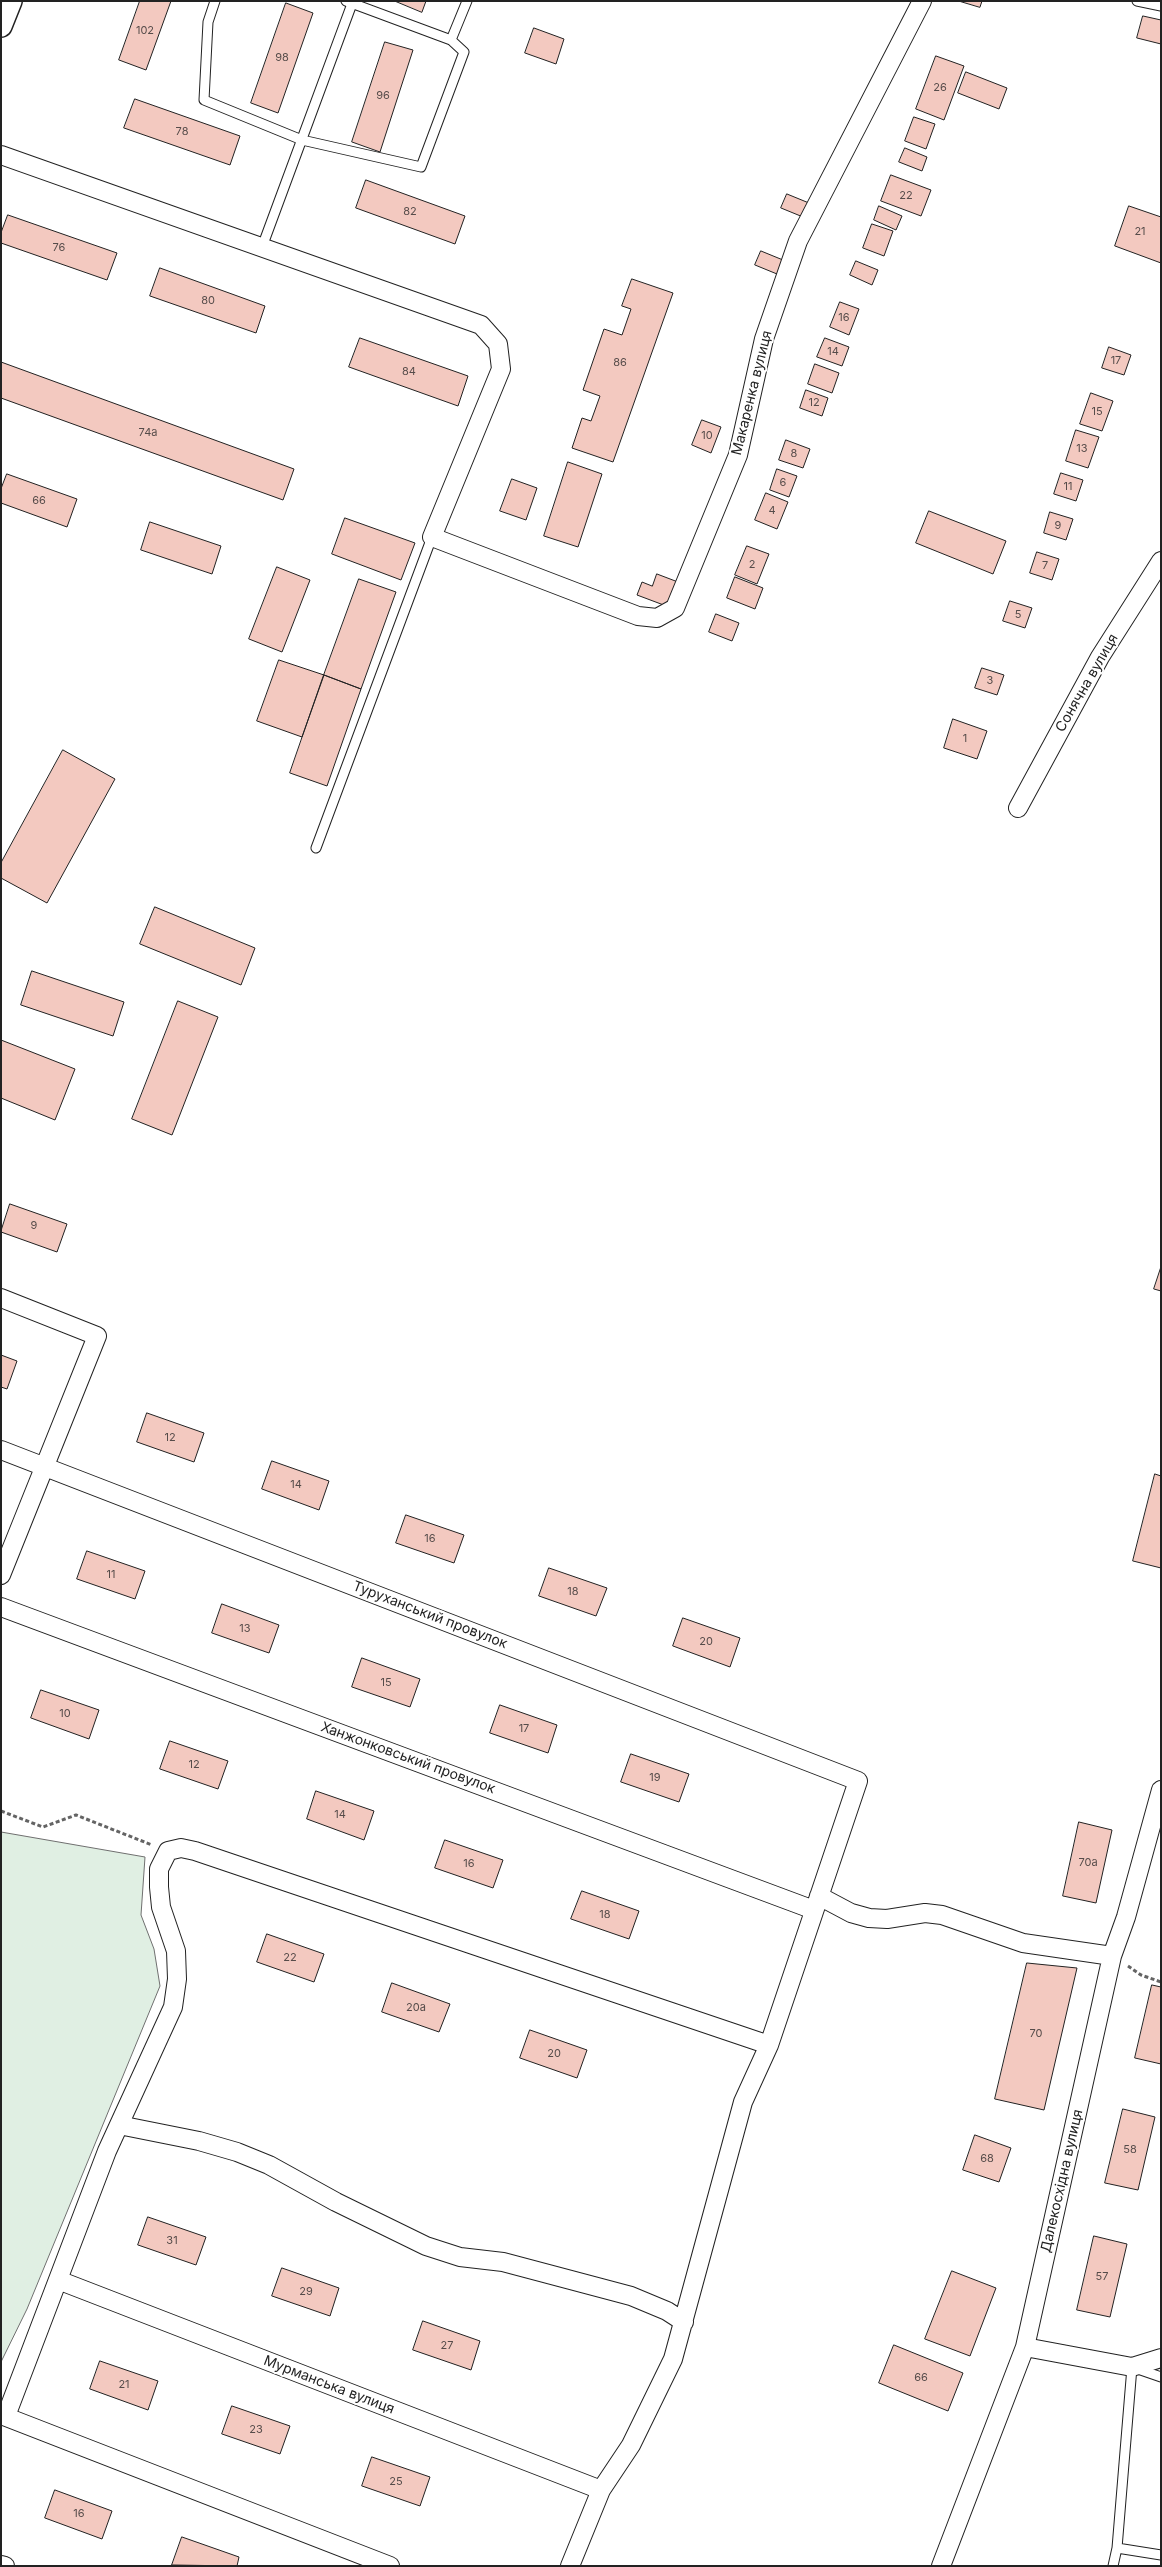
<!DOCTYPE html>
<meta charset="utf-8">
<style>
body{margin:0}
#map{position:relative;width:1162px;height:2567px;overflow:hidden;background:#fff;font-family:Inter,sans-serif}
canvas{display:block}
.frame{position:absolute;inset:0;border:2px solid #222;pointer-events:none}
</style>
<div id="map">
<canvas width="1162" height="2567"></canvas>
<div class="frame"></div>
</div>
<script>
const ctx = document.querySelector('canvas').getContext('2d');
ctx.lineJoin = 'round';
function fillPath(path, color) {
  ctx.fillStyle = color;
  ctx.fill(path, 'evenodd');
}
function stroke(path, color, width, dash) {
  ctx.strokeStyle = color;
  ctx.lineWidth = width;
  ctx.lineCap = dash ? 'butt' : 'round';
  ctx.setLineDash(dash || []);
  ctx.stroke(path);
}
function write(font, color, halo, rows, align = 'center') {
  ctx.font = font + ' Inter,sans-serif';
  ctx.lineWidth = 4;
  ctx.setLineDash([]);
  ctx.textBaseline = 'middle';
  ctx.strokeStyle = halo;
  ctx.fillStyle = color;
  for (const [text, x, y, turn = 0] of rows) {
    ctx.save();
    ctx.translate(x, y);
    ctx.rotate((+turn || 0) * Math.PI / 180);
    ctx.textAlign = isNaN(turn) ? turn : align;
    if (halo) ctx.strokeText(text, 0, 0);
    ctx.fillText(text, 0, 0);
    ctx.restore();
  }
}
const green = new Path2D(`
 M1,1832L145,1857L141,1915L154,1949L160,1986L27,2309L1,2362Z`);
const building = new Path2D(`
 M140,1H171L146,70L119,60Z
 M395,1H426L422,12Z
 M959,1H982L980,7Z
 M286,3L313,13L278,113L251,103Z
 M1143,16L1161,20V44L1137,38Z
 M534,28L564,39L556,64L525,53Z
 M385,42L413,50L380,152L352,142Z
 M936,56L964,66L944,120L916,109Z
 M966,72L1007,88L999,109L958,93Z
 M135,99L240,136L230,165L124,128Z
 M914,117L935,124L926,149L905,141Z
 M905,148L927,157L922,171L899,162Z
 M891,175L931,190L921,216L881,201Z
 M366,180L465,216L455,244L356,208Z
 M787,194L809,203L803,217L781,208Z
 M879,206L902,216L896,230L874,220Z
 M1129,206L1161,217V263L1115,246Z
 M8,215L117,253L107,280L1,243V233Z
 M872,224L893,231L884,256L863,248Z
 M761,251L783,260L777,274L755,265Z
 M856,261L878,270L872,285L850,275Z
 M160,268L265,306L256,333L150,296Z
 M632,279L673,293L613,462L572,448L582,418L591,421L600,396L583,390L604,329L622,335L631,309L622,306Z
 M840,302L859,309L849,335L830,327Z
 M360,338L468,376L458,406L349,367Z
 M825,338L849,347L842,366L817,357Z
 M1109,347L1131,355L1124,375L1102,368Z
 M1,362L294,469L283,500L1,398Z
 M815,364L839,373L832,393L808,384Z
 M806,390L828,398L822,416L800,408Z
 M1091,393L1113,401L1102,431L1080,424Z
 M702,420L721,427L711,453L692,445Z
 M1076,430L1099,437L1088,468L1066,461Z
 M786,440L810,449L803,468L779,460Z
 M568,462L602,474L578,547L544,536Z
 M777,469L797,476L789,497L770,490Z
 M1061,473L1083,480L1076,501L1054,494Z
 M7,474L77,499L67,527L1,503V489Z
 M512,479L537,488L526,520L500,511Z
 M766,493L788,502L777,529L755,520Z
 M929,511L1006,541L993,574L916,543Z
 M1050,512L1073,519L1066,540L1044,533Z
 M345,518L415,543L401,580L332,554Z
 M150,522L221,546L212,574L141,550Z
 M747,546L769,554L757,584L735,575Z
 M1037,552L1059,559L1052,580L1030,573Z
 M277,567L310,580L282,652L249,639Z
 M657,574L678,582L669,607L637,595L642,582L652,586Z
 M735,577L763,588L755,609L727,598Z
 M359,579L396,592L361,689L324,675Z
 M1010,601L1032,608L1025,628L1003,621Z
 M716,614L739,623L732,641L709,632Z
 M279,660L324,675L302,737L257,721Z
 M982,668L1004,675L997,695L975,688Z
 M324,675L361,689L327,786L290,773Z
 M953,719L987,731L977,759L944,748Z
 M63,750L115,779L47,903L1,878V863Z
 M155,907L255,948L241,985L140,944Z
 M32,971L124,1002L113,1036L21,1005Z
 M178,1001L218,1017L172,1135L132,1119Z
 M1,1040L75,1069L55,1120L1,1098Z
 M10,1204L67,1224L57,1252L1,1232Z
 M1161,1267V1291L1154,1289Z
 M1,1355L17,1361L7,1389L1,1387Z
 M147,1413L204,1433L194,1462L137,1442Z
 M272,1461L329,1481L319,1510L262,1489Z
 M1155,1474L1161,1476V1568L1133,1561Z
 M406,1515L464,1535L454,1563L396,1543Z
 M87,1551L145,1571L135,1599L77,1579Z
 M549,1568L607,1588L596,1616L539,1596Z
 M222,1604L279,1625L269,1653L212,1633Z
 M683,1618L740,1638L730,1667L673,1646Z
 M362,1658L420,1679L410,1707L352,1687Z
 M41,1690L99,1710L89,1739L31,1718Z
 M500,1705L557,1725L548,1753L490,1733Z
 M170,1741L228,1761L218,1789L160,1769Z
 M631,1754L689,1774L679,1802L621,1782Z
 M316,1791L374,1811L364,1840L307,1819Z
 M1079,1822L1112,1830L1096,1903L1063,1896Z
 M445,1840L503,1860L493,1888L435,1868Z
 M582,1891L639,1911L629,1939L571,1919Z
 M267,1934L324,1954L314,1982L257,1962Z
 M1027,1963L1077,1968L1044,2110L995,2099Z
 M392,1983L450,2004L439,2032L382,2012Z
 M1152,1985L1161,1987V2064L1135,2058Z
 M530,2030L587,2050L577,2078L520,2058Z
 M1123,2109L1155,2117L1138,2190L1105,2183Z
 M975,2135L1011,2148L999,2182L963,2170Z
 M148,2217L206,2237L196,2265L138,2245Z
 M1094,2236L1127,2244L1110,2317L1077,2310Z
 M282,2268L339,2288L330,2316L272,2296Z
 M952,2271L996,2288L970,2356L925,2339Z
 M423,2321L480,2341L471,2370L413,2350Z
 M894,2345L963,2373L948,2411L879,2383Z
 M100,2361L158,2381L148,2410L90,2389Z
 M232,2406L290,2426L280,2454L222,2434Z
 M372,2457L430,2477L420,2506L362,2486Z
 M55,2490L112,2511L102,2539L45,2518Z
 M182,2537L239,2557L237,2566L172,2565Z`);
const path = new Path2D(`
 M1,1811L43,1827L76,1815L152,1845
 M1128,1966L1141,1975L1161,1982`);
const service = new Path2D(`
 M215,1L208,22L204,100L302,140L421,167L464,52L451,40L467,1
 M346,1L451,40
 M1137,1L1161,6
 M262,247L353,1
 M316,848L432,537
 M1117,2548L1161,2555
 M1113,2566L1117,2548L1132,2367L1161,2377`);
const minor = new Path2D(`
 M1,155L481,325L498,344L501,369L432,537L638,616L657,618L675,608L738,455L764,339L798,241L922,1
 M1018,808L1100,657L1161,561
 M1,1298L97,1336L1,1575
 M1,1450L858,1781L769,2045L743,2102L673,2359L631,2445L601,2490L570,2566
 M1,1607L814,1910
 M819,1896L851,1913L869,1918L887,1919L925,1913L942,1915L1023,1943L1112,1956
 M119,2125L199,2141L237,2152L269,2165L336,2202L426,2246L460,2257L503,2262L631,2296L667,2311L684,2322
 M58,2280L601,2490
 M1025,2347L1132,2367L1161,2358
 M1,2415L390,2566
 M6,2416L107,2151L173,2007L177,1979L176,1951L161,1907L159,1887V1869L168,1851L181,1848L195,1851L769,2045
 M1,2565L5,2566
 M941,2566L1025,2347L1112,1956L1126,1917L1161,1790`);
const tertiary = new Path2D(`
 M1,26L11,1`);
const numberNames = [
 ["102",145,31],
 ["98",282,58],
 ["26",940,88],
 ["96",383,96],
 ["78",182,132],
 ["22",906,196],
 ["82",410,212],
 ["21",1140,232],
 ["76",59,248],
 ["80",208,301],
 ["16",844,318],
 ["14",833,352],
 ["17",1116,361],
 ["86",620,363],
 ["84",409,372],
 ["12",814,403],
 ["15",1097,412],
 ["74а",148,433],
 ["10",707,436],
 ["13",1082,449],
 ["8",794,454],
 ["6",783,483],
 ["11",1068,487],
 ["66",39,501],
 ["4",772,511],
 ["9",1058,526],
 ["2",752,565],
 ["7",1045,566],
 ["5",1018,615],
 ["3",990,681],
 ["1",965,739],
 ["9",34,1226],
 ["12",170,1438],
 ["14",296,1485],
 ["16",430,1539],
 ["11",111,1575],
 ["18",573,1592],
 ["13",245,1629],
 ["20",706,1642],
 ["15",386,1683],
 ["10",65,1714],
 ["17",524,1729],
 ["12",194,1765],
 ["19",655,1778],
 ["14",340,1815],
 ["70а",1088,1863],
 ["16",469,1864],
 ["18",605,1915],
 ["22",290,1958],
 ["20а",416,2008],
 ["70",1036,2034],
 ["20",554,2054],
 ["58",1130,2150],
 ["68",987,2159],
 ["31",172,2241],
 ["57",1102,2277],
 ["29",306,2292],
 ["27",447,2346],
 ["66",921,2378],
 ["21",124,2385],
 ["23",256,2430],
 ["25",396,2482],
 ["16",79,2514]
];
const streetNames = [
 ["Макаренка вулиця",752,393,-76],
 ["Сонячна вулиця",1087,683,-60],
 ["Туруханський провулок",430,1615,21],
 ["Ханжонковський провулок",408,1758,20],
 ["Далекосхідна вулиця",1062,2181,-77],
 ["Мурманська вулиця",329,2385,21]
];
fillPath(green, '#e0efe3');
stroke(green, '#6f6f6f', 1);
fillPath(building, '#f3c9c0');
stroke(building, '#222', 1);
stroke(service, '#222', 11);
stroke(minor, '#222', 20);
stroke(tertiary, '#222', 24);
stroke(path, '#646464', 3, [4, 2.5]);
stroke(service, '#fff', 9);
stroke(minor, '#fff', 18);
stroke(tertiary, '#fff', 21);
write('11px', '#564c4a', null, numberNames);
write('14px', '#222', '#fff', streetNames);
</script>
